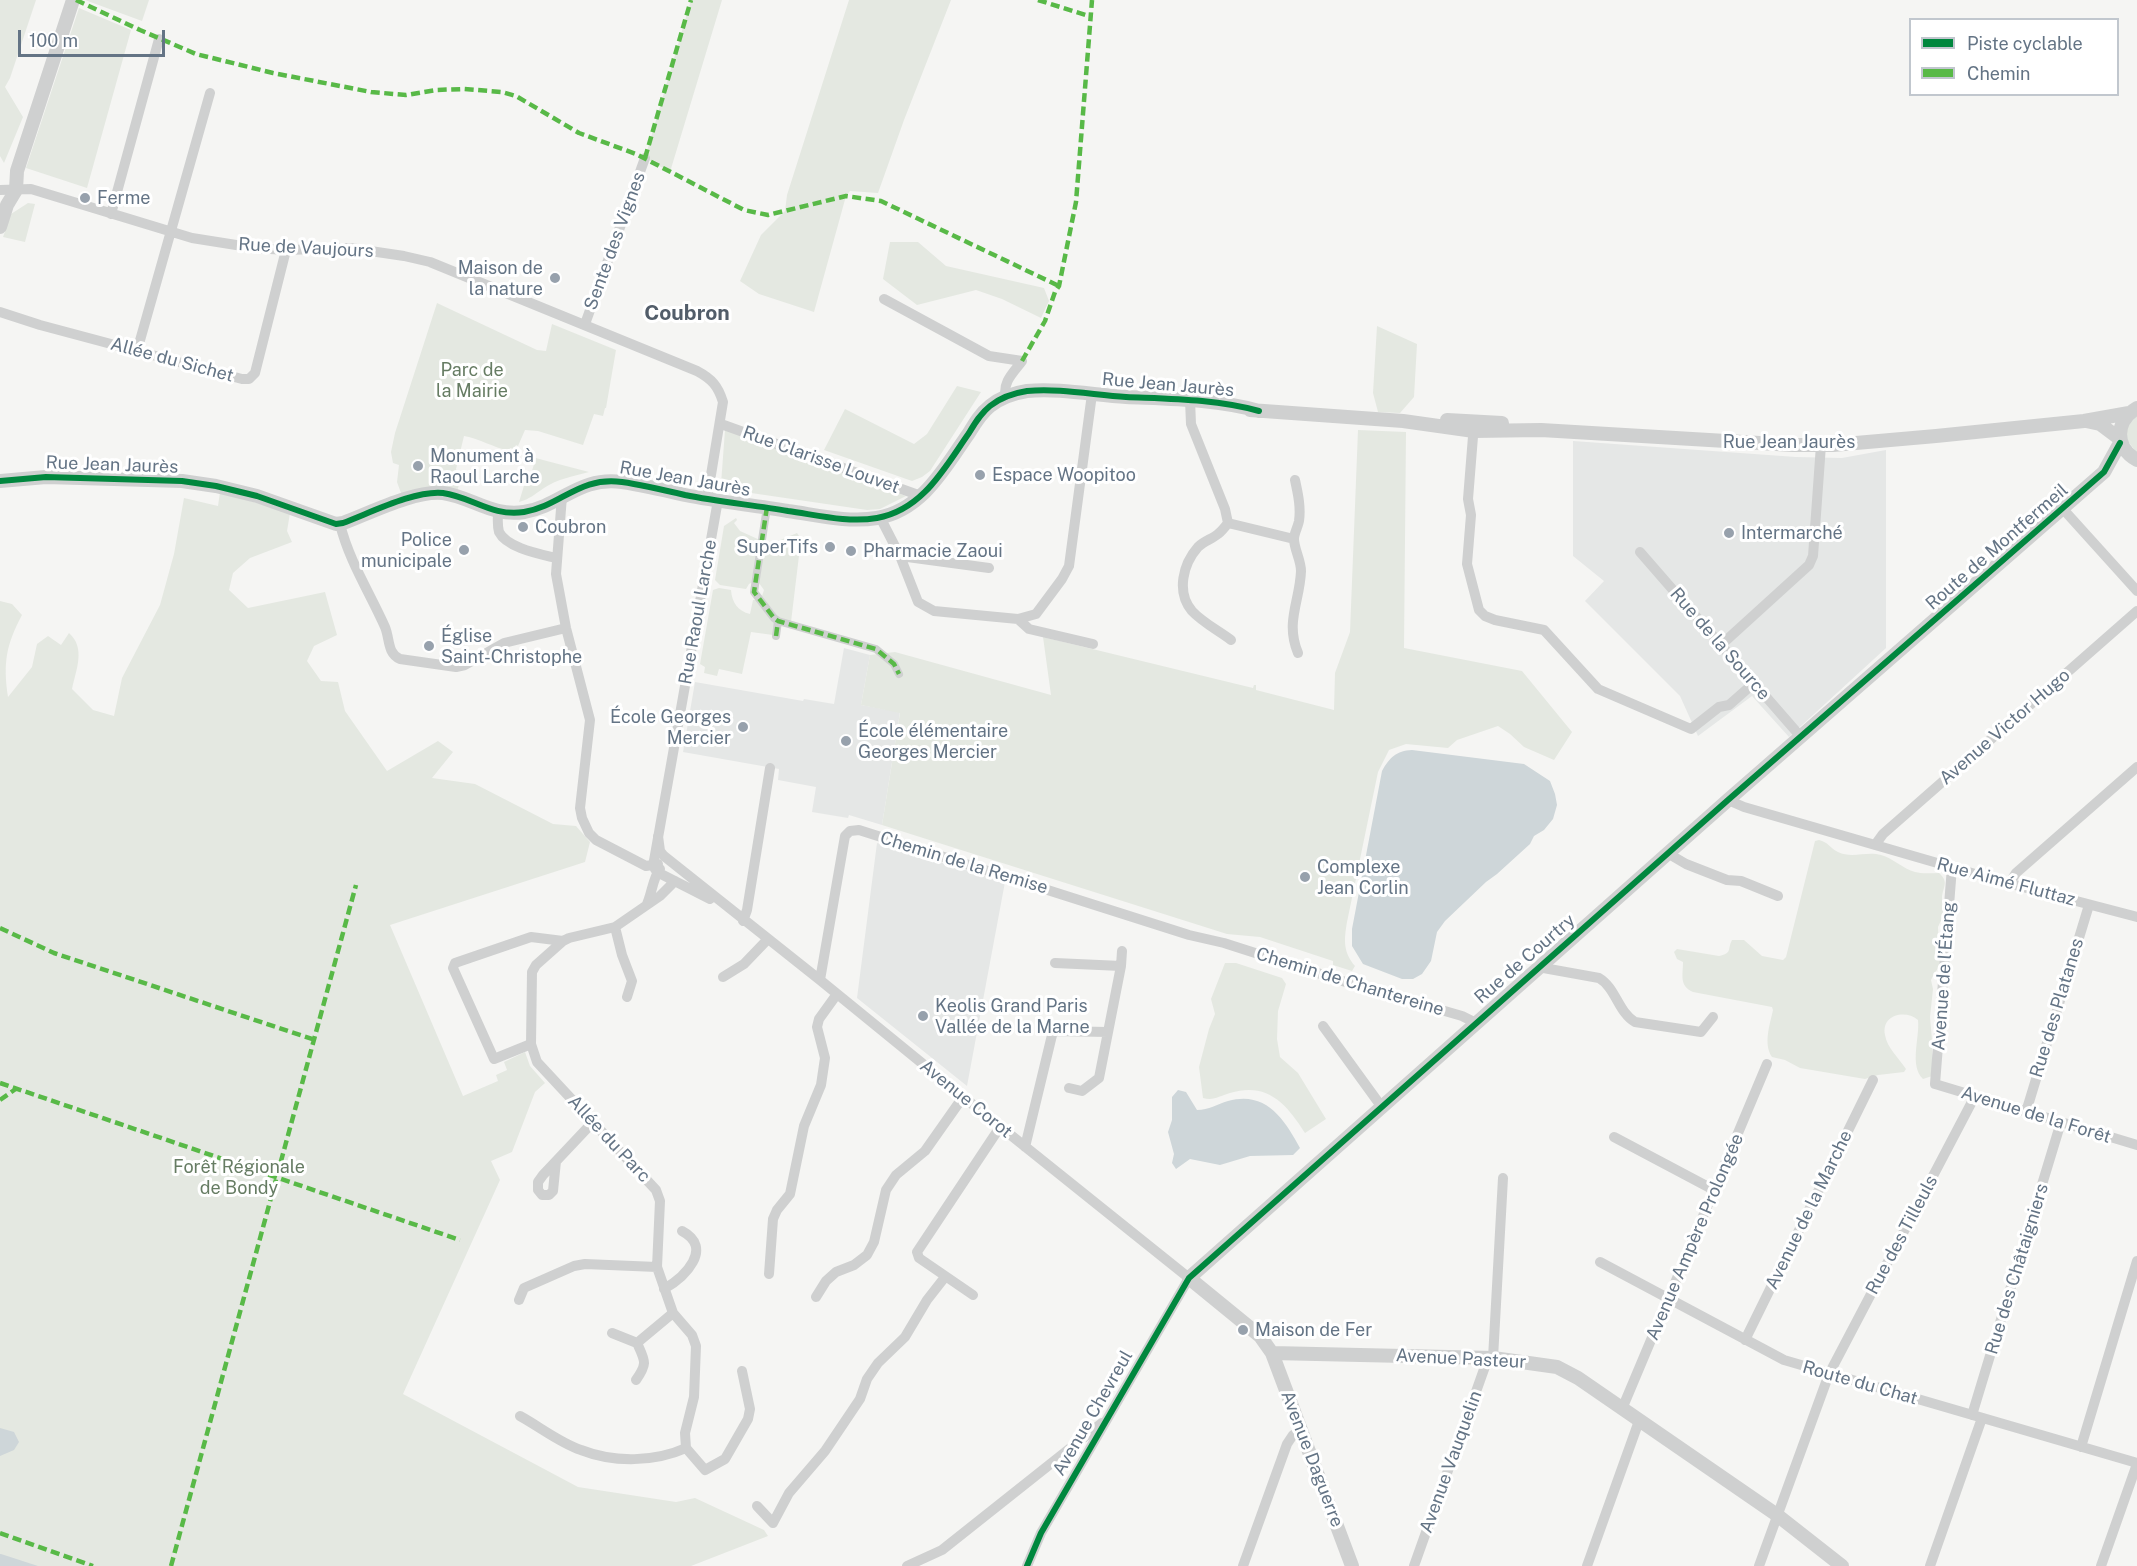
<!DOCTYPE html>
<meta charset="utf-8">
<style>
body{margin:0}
#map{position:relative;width:2137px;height:1566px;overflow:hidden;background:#f5f5f3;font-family:"Public Sans",sans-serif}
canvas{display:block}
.legend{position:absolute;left:1909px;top:18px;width:210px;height:78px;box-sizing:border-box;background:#fff;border:2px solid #c1c7ce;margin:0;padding:8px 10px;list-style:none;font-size:18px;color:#647485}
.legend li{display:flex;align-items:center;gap:12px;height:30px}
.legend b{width:30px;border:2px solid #c1c7ce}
.scale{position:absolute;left:18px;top:30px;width:147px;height:27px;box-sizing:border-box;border:3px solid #647485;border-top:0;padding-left:8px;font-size:18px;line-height:21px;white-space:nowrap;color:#647485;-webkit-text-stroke:4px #fff;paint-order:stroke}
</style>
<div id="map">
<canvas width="2137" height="1566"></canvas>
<ul class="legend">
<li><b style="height:8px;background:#00873e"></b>Piste cyclable</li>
<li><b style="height:8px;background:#58b947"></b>Chemin</li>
</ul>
<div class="scale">100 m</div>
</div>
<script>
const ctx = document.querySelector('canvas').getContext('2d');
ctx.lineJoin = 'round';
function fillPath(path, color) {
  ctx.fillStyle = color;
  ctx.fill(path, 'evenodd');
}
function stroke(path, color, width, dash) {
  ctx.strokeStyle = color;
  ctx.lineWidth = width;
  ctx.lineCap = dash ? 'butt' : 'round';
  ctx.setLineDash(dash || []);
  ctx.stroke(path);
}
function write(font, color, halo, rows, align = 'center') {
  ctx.font = font + ' "Public Sans",sans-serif';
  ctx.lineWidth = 6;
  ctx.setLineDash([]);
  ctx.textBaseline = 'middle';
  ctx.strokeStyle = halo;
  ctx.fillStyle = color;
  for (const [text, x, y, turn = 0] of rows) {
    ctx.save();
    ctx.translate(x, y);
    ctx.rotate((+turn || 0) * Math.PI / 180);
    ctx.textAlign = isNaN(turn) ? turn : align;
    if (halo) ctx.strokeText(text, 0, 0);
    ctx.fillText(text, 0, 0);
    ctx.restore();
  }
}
const built = new Path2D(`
 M1573,441L1796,457L1842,458L1886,450V648L1789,737L1752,696L1698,736L1680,696L1585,601L1604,581L1573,556Z
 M844,648L870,655L861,705L900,712L882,825L849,815L848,818L812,812L816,787L778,780L779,769L683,752L695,682L803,701L804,699L834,704Z
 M877,843L1005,882L967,1086L857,998Z`);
const green = new Path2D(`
 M0,0H36L10,78L5,87L23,117L4,163L0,156Z
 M85,0H149L142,21Z
 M691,0H722L670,172L645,158Z
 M849,0H951L904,120L878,193L850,191L846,196L814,312L759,294L740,281L761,235L785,211L787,195Z
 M79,8L131,30L87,188L26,168Z
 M28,203L35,204L25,242L3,237L11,214Z
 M890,242H918L946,266L1044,288L1049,301L1041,318L1002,299L976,290L917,305L883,279Z
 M437,303L537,350L546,351L552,324L616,350L606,408H605L603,416L594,414L583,445L538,431L525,430L518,446L516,445L514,449L510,448L509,451C493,447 480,439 464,436L456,469L461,479L457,491L401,493L397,482L399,465L393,463L391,452L395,433Z
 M1377,326L1417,344L1414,397L1400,413L1378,412L1373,393Z
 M957,386L981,392L930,471L922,477L912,481L824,450L845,409L914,444L927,434Z
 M2137,416V453L2127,440V427Z
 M725,430L906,496L880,509L867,510L724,489L721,484Z
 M1358,430L1406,432L1404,648L1522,671L1572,732L1554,760L1524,747L1510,734L1498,726L1457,740L1448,748L1406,744L1389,750L1378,772L1347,922C1344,940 1343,952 1355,966L1352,971L1333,965V961L1260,937L1227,934L882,825L900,713L861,705L870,655L895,652L1051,695L1043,637L1253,688L1254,685H1256V690L1334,710L1335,673L1350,632Z
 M536,458L543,460L589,472C574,476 557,479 544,488C535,494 530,499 519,502L527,476L530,477Z
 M220,492L290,513L287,531L292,542L250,558L233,573L229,590L248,608L325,592L337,635L314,646L307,661L321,681L338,682L345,711L387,771L438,741L453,752L432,778L475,784L553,824L576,826L590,842L585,862L390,925L463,1096L498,1081L496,1075L507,1070L504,1062L525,1052L530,1066L545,1083L535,1092L512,1152L491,1161L500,1180L403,1394L578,1487L676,1502L695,1498L764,1530L768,1536L691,1566H0V601L12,604L22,615C6,645 3,663 8,697L32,667L37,644L48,636L61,645L69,633C86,648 76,670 72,689L93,710L114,716L122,678L160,605L174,554L184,498L218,506Z
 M736,518L737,520L734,523L740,531L760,540L753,582L749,584L746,589L720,585L715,580L724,526Z
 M797,533L801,539L791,622L779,618L762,596L764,590L759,583L765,542L778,541Z
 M719,588L731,590C732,603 738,611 750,614L753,600H758L775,622L773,635L751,632L742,674L719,669L717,676L704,673L705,667L700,664L713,590Z
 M1819,840C1828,842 1830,848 1838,852C1852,859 1866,851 1881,855C1893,858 1903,869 1915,872C1922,874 1931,873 1939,873C1950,883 1942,887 1942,899C1942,914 1946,911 1938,927C1938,935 1942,961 1939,967C1936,971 1933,975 1931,980L1933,989L1930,1017L1932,1040V1076L1923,1079C1909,1065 1920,1038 1918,1020C1905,1009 1881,1015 1885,1035C1887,1048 1899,1058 1906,1069L1904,1072L1878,1075L1865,1079L1800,1068L1785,1060L1772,1057C1763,1044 1770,1024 1773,1010L1772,1007L1693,992C1679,986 1683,975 1683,962L1677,959L1674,952L1677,949L1719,956C1733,953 1727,949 1732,940H1744L1762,956L1783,960L1786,957L1815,841Z
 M1225,963H1236L1282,978L1286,984L1278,1011L1277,1039L1280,1057L1298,1073L1326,1119L1305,1133C1286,1103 1267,1082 1230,1093C1219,1096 1214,1101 1203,1098L1199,1067L1209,1029L1215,1014L1211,999Z`);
const water = new Path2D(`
 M1412,750L1524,764L1550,781L1555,794L1557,805L1553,819L1544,830L1534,836L1530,844L1497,874L1486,882L1445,921L1437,932L1431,961L1422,974L1413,979H1402L1363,964L1352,946V929L1382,771C1390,757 1396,751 1412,750Z
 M1178,1090L1186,1092L1197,1110C1209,1110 1217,1104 1228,1101C1266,1090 1285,1120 1300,1148L1293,1155L1250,1156L1220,1165L1190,1159L1176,1169L1172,1163L1174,1154L1168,1132L1172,1120V1097Z
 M0,1428L14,1432L19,1442L14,1450L0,1456Z
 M0,1554H1L38,1566H0Z`);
const pedestrian = new Path2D(`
 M767,507L754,592L774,618L778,621L876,649L894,664L899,674
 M776,636L778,621`);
const minor = new Path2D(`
 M0,190L31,189L192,238L255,248L286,250L350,248L404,256L430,262L697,371C712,379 718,386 723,402L707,499
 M111,214L159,39
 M884,299L989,356L1022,361C1014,372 1002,382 1006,397
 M0,312L40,325L242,379H249L255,373L286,250
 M585,324L645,158
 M137,351L210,93
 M1190,400L1191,424L1225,509L1228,523
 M721,424L921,496
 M1474,424L1468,499L1471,515L1467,564L1479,610L1485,616L1495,620L1544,630L1598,689L1691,729L1719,707L1729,705L1754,683
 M1295,480C1298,494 1301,507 1299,521C1298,527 1294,533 1294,539C1294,549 1301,560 1301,571C1300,601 1285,622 1298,653
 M562,496L556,574L566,628L590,720L580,808L582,818L589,833L596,840L646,866L658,864
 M2063,509L2137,591
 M498,512C498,519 497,525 499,532C507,548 540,554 556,558
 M880,517L900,556L918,602L934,611L1018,619L1036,614L1062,579L1069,566L1092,394
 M1228,523C1225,527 1222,531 1218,534C1212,539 1204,541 1198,547C1183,564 1176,592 1192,611C1202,622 1219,631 1231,640
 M1228,523L1294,539
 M340,524C349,561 370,593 385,627C390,639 387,653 400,659L456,667L465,665L504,643L566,628
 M1640,552L1801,737
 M900,556L989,568
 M1018,619L1029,629L1093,644
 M1721,645L1809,565L1813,556L1821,445
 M1728,800L1744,807L1996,880L2137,917
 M658,836L660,851L664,856L820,980L977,1108L1189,1278L1041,1533L1027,1566
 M1875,845L1883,834L2137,611
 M1669,854L1686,864L1727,880L1741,881L1778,896
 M1952,867L1935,1084L2137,1145
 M675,881L660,896L615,927L569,938L563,941L536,965L532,972L531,1044L537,1062L656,1190L660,1201L657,1267L673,1313L692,1335L696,1346L694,1397L685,1433L686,1448L705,1470L725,1459L748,1419L750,1409L742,1371
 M2009,884L2016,873L2137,767
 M710,899L657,872L653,866L718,500
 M647,904C652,893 653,877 660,869
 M743,921L747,910L770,768
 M615,927L622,955L632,981L627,997
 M1055,963L1121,966
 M1538,967L1599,978C1616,988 1618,1012 1635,1022L1701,1032L1713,1017
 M723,977L744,964L768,939
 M820,980L845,836L850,831L859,830L1189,935L1224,943L1355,985L1462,1016L1476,1023
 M1323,1026L1381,1106
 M531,1044L494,1059L453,968L455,963L531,937L563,941
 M1069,1088L1082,1091L1099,1078L1121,966L1122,951
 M2026,1112L2089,905
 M1614,1137L1714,1190
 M1025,1147L1053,1031L1108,1032
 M556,1161L553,1191L549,1195H542L538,1190V1182L543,1175L593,1122
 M1600,1262L1784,1360L2137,1463
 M769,1274L773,1219L777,1210L790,1194L804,1126L821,1085L825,1058L817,1027L819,1019L837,994
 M664,1289C685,1277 714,1248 682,1231
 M973,1295L919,1258L917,1252L1000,1127
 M816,1297L826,1281L836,1272L854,1265L867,1255L874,1242L886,1190L896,1175L925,1151L963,1097
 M519,1300L524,1288L574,1266L585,1264L657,1267
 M612,1333L637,1343C645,1361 648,1363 636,1380
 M1745,1340L1873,1080
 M637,1343L673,1313
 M1493,1358L1503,1178
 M1622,1409L1767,1064
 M1972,1415L2061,1122
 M520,1416C540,1427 560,1443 581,1450C614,1463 655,1462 686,1448
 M2081,1447L2137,1261
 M757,1506L773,1523L789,1493L825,1451L860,1399L867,1379L878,1363L905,1337L927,1300L945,1277
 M907,1566L942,1550L1102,1423
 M1243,1566L1287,1444L1293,1435L1300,1431
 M1414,1566L1488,1358
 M1587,1566L1639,1421
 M1759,1566L1829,1374L1975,1096
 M1930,1566L1982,1418
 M2101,1566L2137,1464`);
const tertiary = new Path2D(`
 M0,227L7,205L16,190L17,171L73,0
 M2137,408C2115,421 2114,447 2137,460
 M1250,410L1403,421L1474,431L1541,430L1793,445H1833L1936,436L2084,421L2129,413
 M1447,420L1502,423
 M2086,421L2100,424L2120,439
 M0,481L46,477L182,481L216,486L257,496L336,524L343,523C370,513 415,490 443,493C472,497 492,517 524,512C561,506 579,476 622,482C643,485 664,490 685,495C719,502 754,505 788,511C817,515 848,523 877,518C923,510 945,467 969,433C975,423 981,413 990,406C1000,398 1014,393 1027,391C1059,388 1094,395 1126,397C1171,399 1215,399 1259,411
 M1272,1353L1493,1358L1557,1367L1578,1378L1777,1515L1842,1566
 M1352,1566L1272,1353L1260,1336L1189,1278L1728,800L2104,472L2120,443`);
const quiet = new Path2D(`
 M76,0L140,30L196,54L273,73L371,92L406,95L436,90L464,89L502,92L516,96L579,133L636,154L744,210L768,215L846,196L881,201L1059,286
 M1038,0L1092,17
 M645,158L691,0
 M1022,361L1045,321L1055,292L1059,286L1076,202L1092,0
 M767,507L754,592L774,618L778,621L876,649L894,664L899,674
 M776,636L778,621
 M0,928L54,953L315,1040
 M0,1083L460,1240
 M0,1100L17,1088
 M0,1533L93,1566
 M171,1566L356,885`);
const cycleway = new Path2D(`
 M0,481L46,477L182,481L216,486L257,496L336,524L343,523C370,513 415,490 443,493C472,497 492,517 524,512C561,506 579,476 622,482C643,485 664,490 685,495C719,502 754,505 788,511C817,515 848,523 877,518C923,510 945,467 969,433C975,423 981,413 990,406C1000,398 1014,393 1027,391C1059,388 1094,395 1126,397C1171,399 1215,399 1259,411
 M1027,1566L1041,1533L1189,1278L1728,800L2104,472L2120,443`);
const markers = [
 [85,198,6,"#97a1ac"],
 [555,278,6,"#97a1ac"],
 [418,466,6,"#97a1ac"],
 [980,475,6,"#97a1ac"],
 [523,527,6,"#97a1ac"],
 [1729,533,6,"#97a1ac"],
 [830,547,6,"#97a1ac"],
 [464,550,6,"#97a1ac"],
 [851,551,6,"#97a1ac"],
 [429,646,6,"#97a1ac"],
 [743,727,6,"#97a1ac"],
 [846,741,6,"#97a1ac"],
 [1305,877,6,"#97a1ac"],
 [923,1016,6,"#97a1ac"],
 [1243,1330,6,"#97a1ac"]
];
const poiNames = [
 ["Ferme",97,198],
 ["Maison de",543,268,"right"],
 ["la nature",543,289,"right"],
 ["Monument à",430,456],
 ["Raoul Larche",430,477],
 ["Espace Woopitoo",992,475],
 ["Coubron",535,527],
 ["Intermarché",1741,533],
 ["Police",452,540,"right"],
 ["municipale",452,561,"right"],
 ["SuperTifs",818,547,"right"],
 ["Pharmacie Zaoui",863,551],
 ["Église",441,636],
 ["Saint-Christophe",441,657],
 ["École Georges",731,717,"right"],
 ["Mercier",731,738,"right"],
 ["École élémentaire",858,731],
 ["Georges Mercier",858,752],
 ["Complexe",1317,867],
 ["Jean Corlin",1317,888],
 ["Keolis Grand Paris",935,1006],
 ["Vallée de la Marne",935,1027],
 ["Maison de Fer",1255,1330]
];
const streetNames = [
 ["Sente des Vignes",615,241,-70],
 ["Rue de Vaujours",306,248,3],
 ["Allée du Sichet",172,360,15],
 ["Rue Jean Jaurès",1168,385,5],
 ["Rue Jean Jaurès",1789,442],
 ["Rue Clarisse Louvet",821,460,20],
 ["Rue Jean Jaurès",112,465,2],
 ["Rue Jean Jaurès",685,479,10],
 ["Route de Montfermeil",1997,547,-41],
 ["Rue Raoul Larche",698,612,-80],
 ["Rue de la Source",1720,644,49],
 ["Avenue Victor Hugo",2005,727,-41],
 ["Chemin de la Remise",964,863,17],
 ["Rue Aimé Fluttaz",2006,882,15],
 ["Rue de Courtry",1525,959,-41],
 ["Avenue de l’Étang",1944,976,-86],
 ["Chemin de Chantereine",1350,982,17],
 ["Rue des Platanes",2057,1008,-73],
 ["Avenue Corot",966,1099,39],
 ["Avenue de la Forêt",2036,1115,17],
 ["Allée du Parc",609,1139,47],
 ["Avenue de la Marche",1809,1210,-64],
 ["Rue des Tilleuls",1902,1235,-62],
 ["Avenue Ampère Prolongée",1695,1237,-67],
 ["Rue des Châtaigniers",2017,1269,-73],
 ["Avenue Pasteur",1461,1359,3],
 ["Route du Chat",1860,1383,16],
 ["Avenue Chevreul",1093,1413,-60],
 ["Avenue Daguerre",1312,1459,69],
 ["Avenue Vauquelin",1451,1462,-70]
];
const parkNames = [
 ["Parc de",472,370],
 ["la Mairie",472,391],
 ["Forêt Régionale",239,1167],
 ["de Bondy",239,1188]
];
const quarterNames = [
 ["Coubron",687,314]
];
fillPath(built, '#e5e7e6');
fillPath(green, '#e4e8e1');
fillPath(water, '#ced6d9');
stroke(pedestrian, '#cfd0d0', 8);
stroke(minor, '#cfd0d0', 10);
stroke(tertiary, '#cfd0d0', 14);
stroke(quiet, '#58b947', 4.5, [9, 4.5]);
stroke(cycleway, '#00873e', 6);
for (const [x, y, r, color] of markers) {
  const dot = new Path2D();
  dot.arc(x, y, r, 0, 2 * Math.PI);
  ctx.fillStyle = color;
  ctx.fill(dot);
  stroke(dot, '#fff', 2);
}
write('18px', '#647485', '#fff', poiNames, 'left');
write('18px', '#647485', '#fff', streetNames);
write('18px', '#667c63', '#fff', parkNames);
write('bold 21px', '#525d69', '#fff', quarterNames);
</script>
